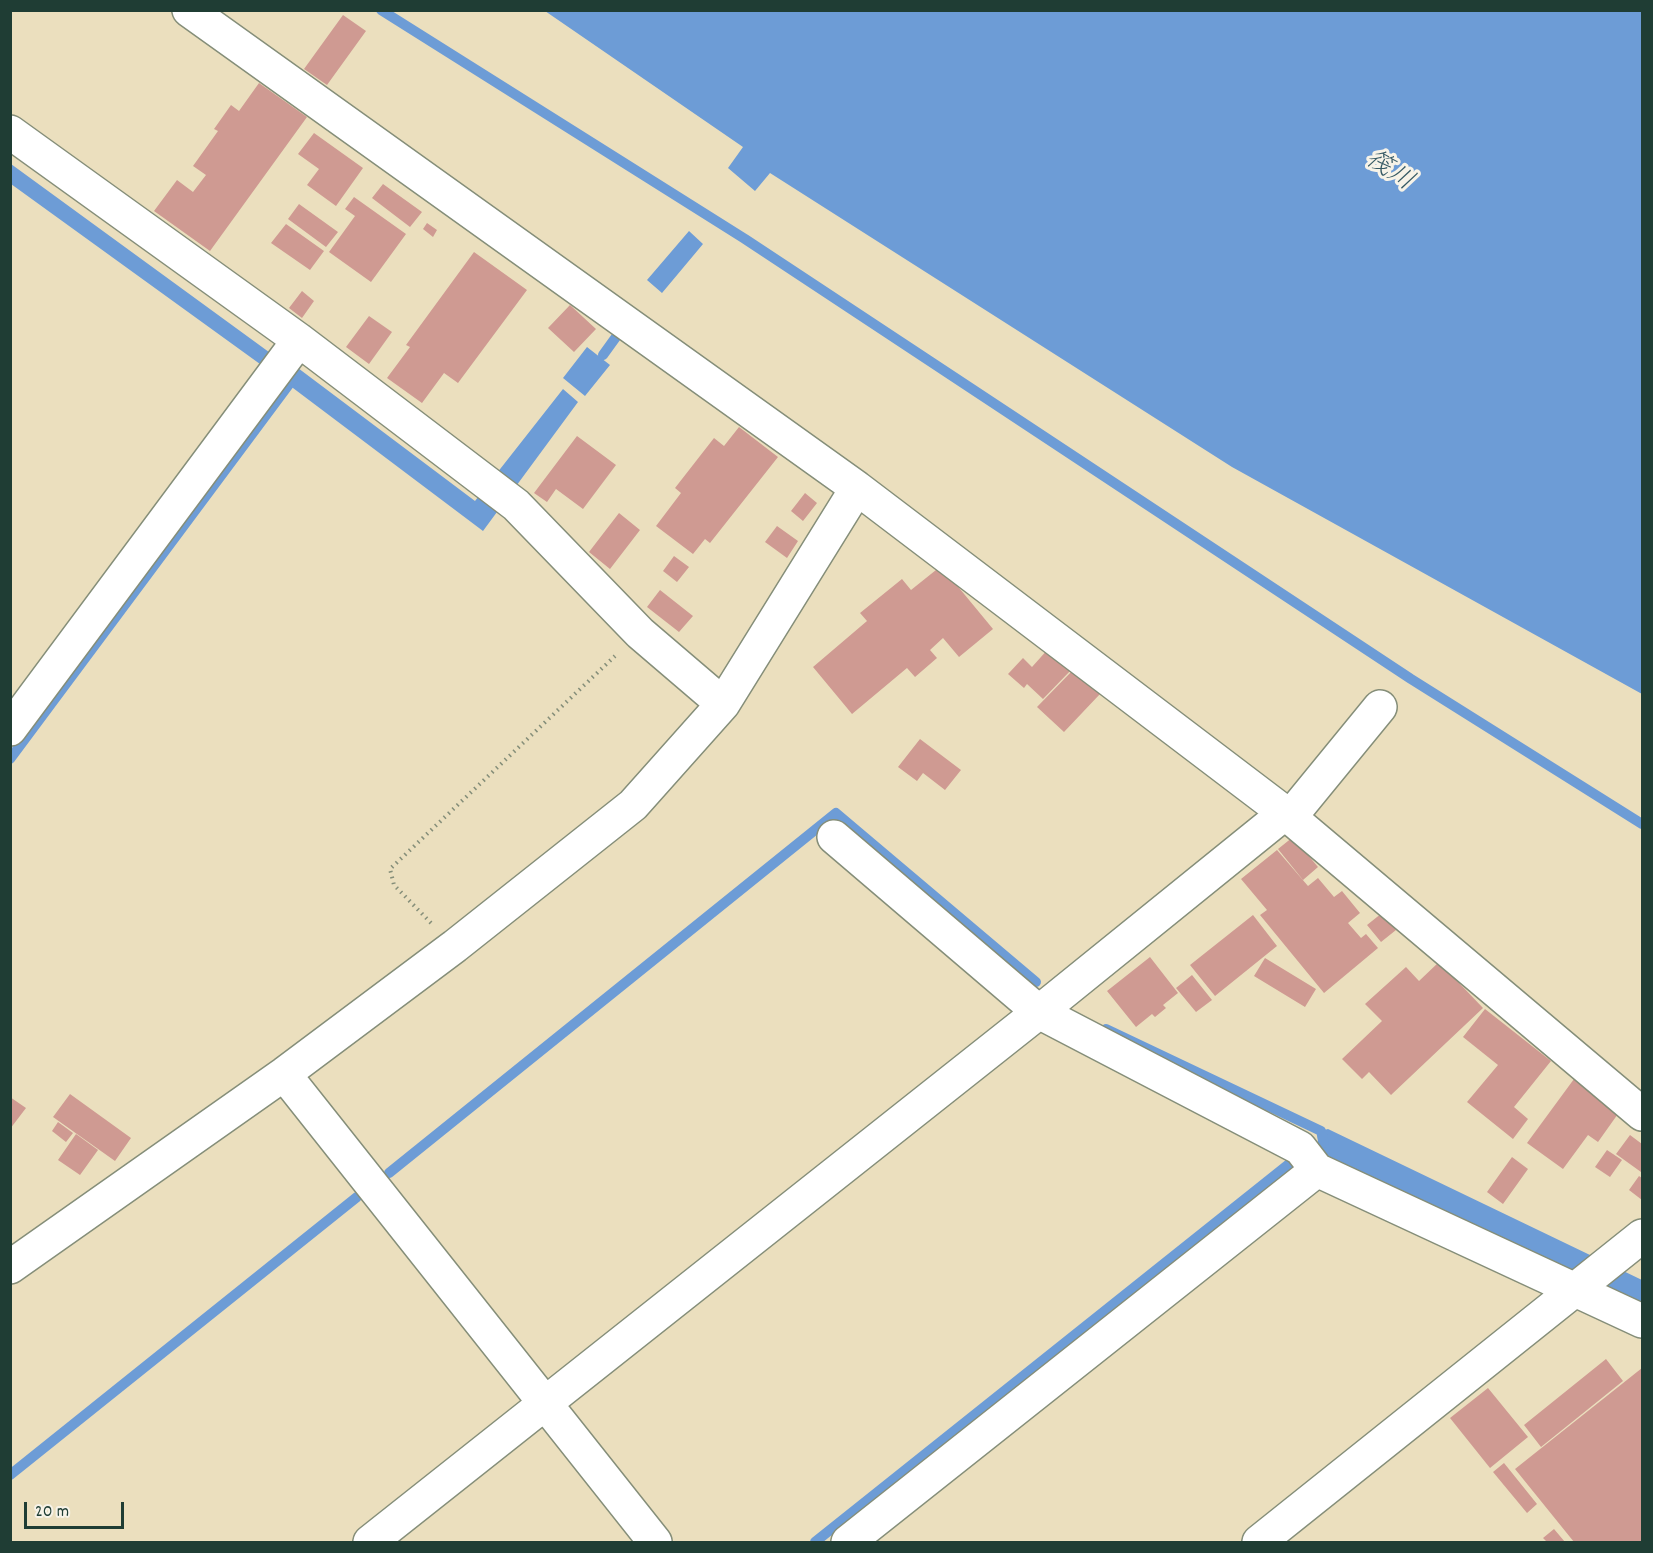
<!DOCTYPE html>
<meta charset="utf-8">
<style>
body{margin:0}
#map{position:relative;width:1653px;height:1553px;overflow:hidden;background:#ebdfbe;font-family:Dekko,sans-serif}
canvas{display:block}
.frame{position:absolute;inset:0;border:12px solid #1f3d34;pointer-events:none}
.scale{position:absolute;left:24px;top:1502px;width:100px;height:27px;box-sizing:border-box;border:3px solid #1f3d34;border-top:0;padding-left:8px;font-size:18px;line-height:21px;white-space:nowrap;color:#1f3d34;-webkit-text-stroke:4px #f7f3e8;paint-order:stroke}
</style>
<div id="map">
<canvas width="1653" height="1553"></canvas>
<div class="frame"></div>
<div class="scale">20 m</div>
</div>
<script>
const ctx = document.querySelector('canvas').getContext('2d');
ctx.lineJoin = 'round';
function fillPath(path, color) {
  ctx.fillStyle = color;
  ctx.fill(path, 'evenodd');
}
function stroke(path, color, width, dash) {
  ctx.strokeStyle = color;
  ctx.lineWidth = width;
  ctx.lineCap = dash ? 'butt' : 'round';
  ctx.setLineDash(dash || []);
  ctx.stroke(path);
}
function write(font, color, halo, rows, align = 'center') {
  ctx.font = font + ' Dekko,"Klee One",sans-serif';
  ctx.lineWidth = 6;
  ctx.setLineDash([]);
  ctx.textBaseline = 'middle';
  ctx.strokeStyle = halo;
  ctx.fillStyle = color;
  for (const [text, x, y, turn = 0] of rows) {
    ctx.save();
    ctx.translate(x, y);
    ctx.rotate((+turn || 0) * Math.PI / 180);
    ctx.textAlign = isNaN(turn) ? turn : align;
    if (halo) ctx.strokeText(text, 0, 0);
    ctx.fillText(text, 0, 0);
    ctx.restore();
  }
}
const water = new Path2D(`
 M545,11H1642V694L1232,467L770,173L755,191L728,168L743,147Z
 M11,164L273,355L278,353L475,501L563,389L578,402L483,531L289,385L11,184Z
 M689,231L703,244L662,293L647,280Z
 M587,347L610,365L585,396L563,378Z
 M1328,1129L1642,1280V1308L1319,1153L1317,1132Z`);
const stream = new Path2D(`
 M381,10L745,239L1411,679L1642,824
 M603,355L616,337
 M10,759L293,379
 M1106,1029L1321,1131L1324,1143
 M389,1173L836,813L1036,982
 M10,1475L357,1197
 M815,1542L1289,1164`);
const building = new Path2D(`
 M343,15L366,31L327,85L304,69Z
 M259,83L307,117L210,251L154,211L177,180L193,192L206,175L193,166L218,131L214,129L231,105L239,111Z
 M314,133L363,168L336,206L307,185L319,169L298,154Z
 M383,184L422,212L410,227L372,198Z
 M354,197L406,234L371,282L329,252L355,216L345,209Z
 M299,204L338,232L326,247L288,219Z
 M427,223L437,230L433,237L423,229Z
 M286,224L324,251L310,270L271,243Z
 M474,252L527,290L458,383L444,373L422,403L387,378L410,347L406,345Z
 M302,291L314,301L302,318L289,308Z
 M570,305L596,329L574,352L548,328Z
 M369,316L392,332L369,364L346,347Z
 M739,427L778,457L710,543L705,539L693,554L656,526L681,493L675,488L714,438L724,446Z
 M577,436L616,465L583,509L556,489L547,502L534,493Z
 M805,493L817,503L803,521L791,511Z
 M619,513L640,530L610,569L589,552Z
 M777,526L798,541L787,558L765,542Z
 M674,556L689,567L677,582L663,571Z
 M941,566L993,629L959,657L943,638L930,650L937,658L915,677L907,668L852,714L813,667L867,621L860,613L902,579L911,590Z
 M660,590L693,616L679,632L647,607Z
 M1049,648L1072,669L1043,699L1027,684L1024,688L1008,674L1023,658L1032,667Z
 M1073,670L1100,694L1064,732L1037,707Z
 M920,739L961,770L945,790L923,773L917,781L898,767Z
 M1293,837L1318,867L1303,880L1278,849Z
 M1277,850L1308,886L1318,878L1334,897L1342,891L1360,913L1348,923L1361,938L1366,934L1378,948L1324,993L1260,915L1267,910L1241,879Z
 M1382,913L1396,930L1381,942L1367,925Z
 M1253,915L1277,946L1215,996L1190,965Z
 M1150,957L1178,993L1163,1005L1166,1008L1155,1017L1152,1014L1136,1027L1107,991Z
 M1265,958L1316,989L1305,1007L1254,976Z
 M1439,962L1483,1008L1391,1095L1369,1072L1362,1079L1342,1059L1382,1021L1365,1004L1406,967L1419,981Z
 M1192,975L1212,1000L1196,1012L1176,988Z
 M1485,1009L1551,1061L1514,1107L1528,1119L1513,1139L1467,1102L1498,1065L1463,1037Z
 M1574,1079L1620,1111L1598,1142L1588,1135L1563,1169L1527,1143Z
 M70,1094L131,1138L115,1161L53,1117Z
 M10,1097L26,1108L10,1129Z
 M58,1122L73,1133L66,1142L52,1131Z
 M76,1134L98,1150L80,1175L58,1160Z
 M1630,1135L1642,1144L1641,1172L1616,1154Z
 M1607,1150L1622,1160L1610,1177L1595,1167Z
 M1512,1157L1528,1169L1503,1204L1487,1192Z
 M1639,1176L1642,1178V1200L1629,1190Z
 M1606,1359L1623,1381L1541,1447L1524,1425Z
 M1642,1368V1542H1574L1515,1469Z
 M1488,1388L1528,1437L1490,1468L1450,1418Z
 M1504,1463L1537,1504L1527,1513L1493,1472Z
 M1554,1529L1565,1542H1547L1543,1538Z`);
const path = new Path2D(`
 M431,923L394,885L390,869L615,656`);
const minor = new Path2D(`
 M189,10L857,488L1285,813L1642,1114
 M10,132L299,340L516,505L640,633L723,704
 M10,729L299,340
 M1290,817L1380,707
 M834,837L1039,1012L1300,1148L1317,1170L1642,1321
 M284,1074L655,1542
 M10,1267L284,1074L455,946L633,805L723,704L857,488
 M370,1542L1039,1012L1285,813
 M848,1542L1317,1170
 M1259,1542L1642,1236`);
const waterNames = [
 ["筏川",1388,173,33]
];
fillPath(water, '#6d9cd6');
stroke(stream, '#6d9cd6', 10);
fillPath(building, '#cf9a92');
stroke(minor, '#858e79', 36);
stroke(path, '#858e79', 4, [1.5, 4.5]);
stroke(minor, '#fff', 33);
write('italic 26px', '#365a65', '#f7f3e8', waterNames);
</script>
